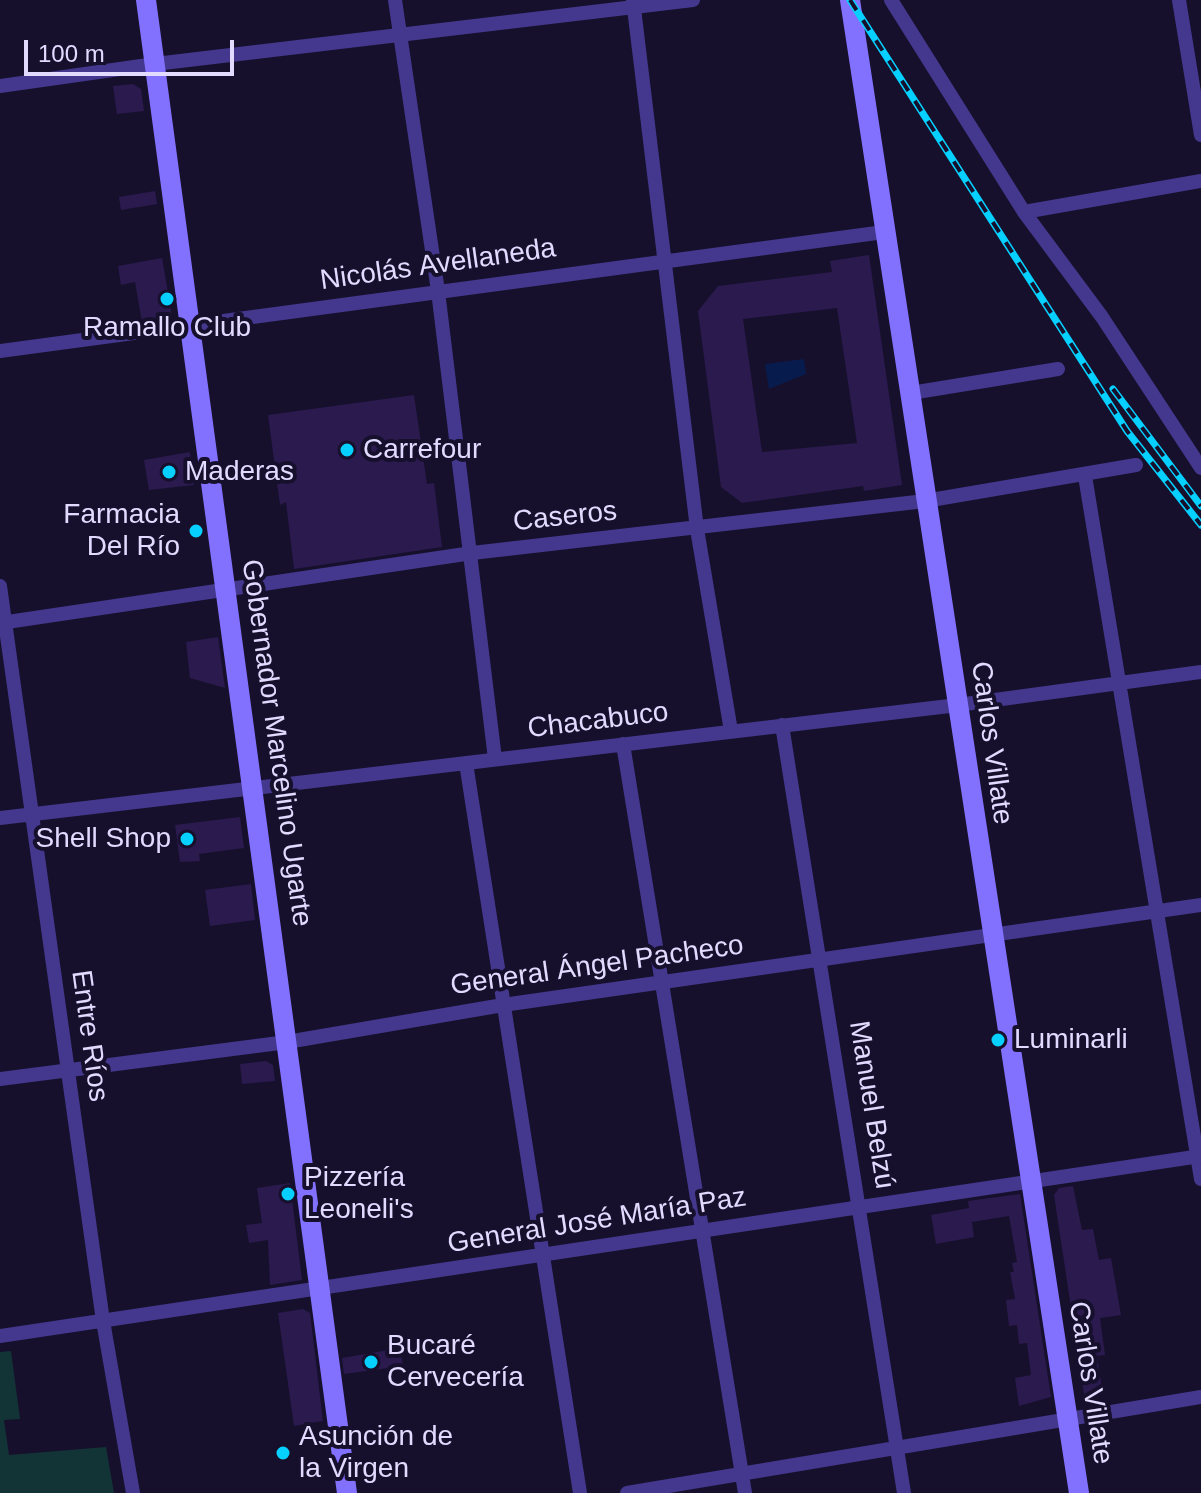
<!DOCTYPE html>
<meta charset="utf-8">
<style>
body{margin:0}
#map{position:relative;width:1201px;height:1493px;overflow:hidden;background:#17102c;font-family:Arial,sans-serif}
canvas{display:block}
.scale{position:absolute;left:24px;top:40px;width:210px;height:36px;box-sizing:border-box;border:4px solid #e2daff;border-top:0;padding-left:10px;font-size:24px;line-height:28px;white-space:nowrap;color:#e2daff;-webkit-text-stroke:6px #17102c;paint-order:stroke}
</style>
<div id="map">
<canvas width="1201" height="1493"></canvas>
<div class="scale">100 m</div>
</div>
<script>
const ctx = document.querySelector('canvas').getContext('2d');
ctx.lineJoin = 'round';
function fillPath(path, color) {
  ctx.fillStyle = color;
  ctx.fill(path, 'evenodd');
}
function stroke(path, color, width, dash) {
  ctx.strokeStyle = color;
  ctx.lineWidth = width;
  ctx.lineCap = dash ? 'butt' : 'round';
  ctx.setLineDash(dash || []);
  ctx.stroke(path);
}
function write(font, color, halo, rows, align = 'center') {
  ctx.font = font + ' Arial,sans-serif';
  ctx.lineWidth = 8;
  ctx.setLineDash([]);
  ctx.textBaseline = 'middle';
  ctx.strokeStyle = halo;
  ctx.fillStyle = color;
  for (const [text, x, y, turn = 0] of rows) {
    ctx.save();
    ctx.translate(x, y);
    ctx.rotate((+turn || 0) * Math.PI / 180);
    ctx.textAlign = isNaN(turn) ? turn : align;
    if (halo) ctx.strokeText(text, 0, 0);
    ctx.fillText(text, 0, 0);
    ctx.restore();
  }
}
const green = new Path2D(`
 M11,1351L20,1419L4,1420L9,1455L106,1447L114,1493H0V1352Z`);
const water = new Path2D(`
 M804,359L806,374L769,389L765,364Z`);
const building = new Path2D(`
 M133,84L141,89L144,111L117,114L113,86Z
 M155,191L157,204L121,210L119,197Z
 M869,255L902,485L864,491L863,486L742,503L721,487L698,311L718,286L832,272L830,261ZM837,308L857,443L762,452L743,319Z
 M162,258L172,316L142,322L135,282L121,285L118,266Z
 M414,395L427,484L434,483L442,547L294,569L286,502L280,505L268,415Z
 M190,452L194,485L149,490L144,460Z
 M218,637L225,688L190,678L186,642Z
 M240,817L244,848L199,854L200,861L180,862L175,825Z
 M251,884L255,920L210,926L205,890Z
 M266,1061L273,1065L275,1081L242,1084L240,1064Z
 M290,1183L302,1280L270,1285L268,1240L249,1243L246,1225L262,1223L257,1188Z
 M1073,1186L1082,1230L1093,1229L1099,1260L1111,1258L1121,1315L1100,1318L1105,1355L1097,1356L1103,1395L1088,1398L1084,1394L1054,1195L1059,1188Z
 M1020,1194L1051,1397L1019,1406L1015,1378L1031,1375L1027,1343L1019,1344L1017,1325L1009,1326L1006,1300L1015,1299L1010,1272H1014L1012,1263L1017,1262L1009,1216L972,1222L974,1237L936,1244L931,1215L969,1208L968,1201Z
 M303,1309L310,1313L323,1421L294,1426L278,1313Z
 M400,1348L403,1366L344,1374L342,1358Z`);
const street = new Path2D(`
 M395,0L438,291L495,759
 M633,0L697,529L731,731
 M891,0L1024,212L1102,317L1201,468
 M1179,0L1201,135
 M0,86L155,64L693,0
 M1024,212L1201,181
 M0,351L884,232
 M911,393L1058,369
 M1085,476L1201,1179
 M0,586L103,1321L133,1493
 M0,623L472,553L925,501L1136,465
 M782,725L904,1493
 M623,744L745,1493
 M466,763L580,1493
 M0,818L958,705L1201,672
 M0,1079L287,1042L503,1005L1201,905
 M0,1336L1201,1156
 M627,1493L1201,1397`);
const secondary = new Path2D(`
 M146,0L347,1493
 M850,0L1079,1493`);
const rail = new Path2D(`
 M850,0L1127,431L1201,525
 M1113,389L1201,506`);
const markers = [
 [167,299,8,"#06d0ff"],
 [347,450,8,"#06d0ff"],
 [169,472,8,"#06d0ff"],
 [196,531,8,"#06d0ff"],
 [187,839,8,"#06d0ff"],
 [998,1040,8,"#06d0ff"],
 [288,1194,8,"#06d0ff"],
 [371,1362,8,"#06d0ff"],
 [283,1453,8,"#06d0ff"]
];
const streetNames = [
 ["Nicolás Avellaneda",438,265,-8],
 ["Caseros",565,517,-6],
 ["Chacabuco",598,721,-7],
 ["Gobernador Marcelino Ugarte",276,743,82],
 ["Carlos Villate",991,743,82],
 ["General Ángel Pacheco",597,966,-8],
 ["Entre Ríos",89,1036,82],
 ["Manuel Belzú",871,1105,81],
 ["General José María Paz",597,1221,-9],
 ["Carlos Villate",1090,1383,81]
];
const poiNames = [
 ["Ramallo Club",167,328,"center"],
 ["Carrefour",363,450],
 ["Maderas",185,472],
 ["Farmacia",180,515,"right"],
 ["Del Río",180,547,"right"],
 ["Shell Shop",171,839,"right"],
 ["Luminarli",1014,1040],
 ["Pizzería",304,1178],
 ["Leoneli's",304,1210],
 ["Bucaré",387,1346],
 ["Cervecería",387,1378],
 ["Asunción de",299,1437],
 ["la Virgen",299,1469]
];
fillPath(green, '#123436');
fillPath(water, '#081b4d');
fillPath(building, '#2a1a4e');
stroke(street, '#43388d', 14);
stroke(secondary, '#8271ff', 20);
stroke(rail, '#06d0ff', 7);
stroke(rail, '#17102c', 4, [12]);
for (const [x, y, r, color] of markers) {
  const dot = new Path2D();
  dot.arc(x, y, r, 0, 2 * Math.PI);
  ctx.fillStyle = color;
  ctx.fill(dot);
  stroke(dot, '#17102c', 3);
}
write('28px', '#e2daff', '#17102c', streetNames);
write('28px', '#e2daff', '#17102c', poiNames, 'left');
</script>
